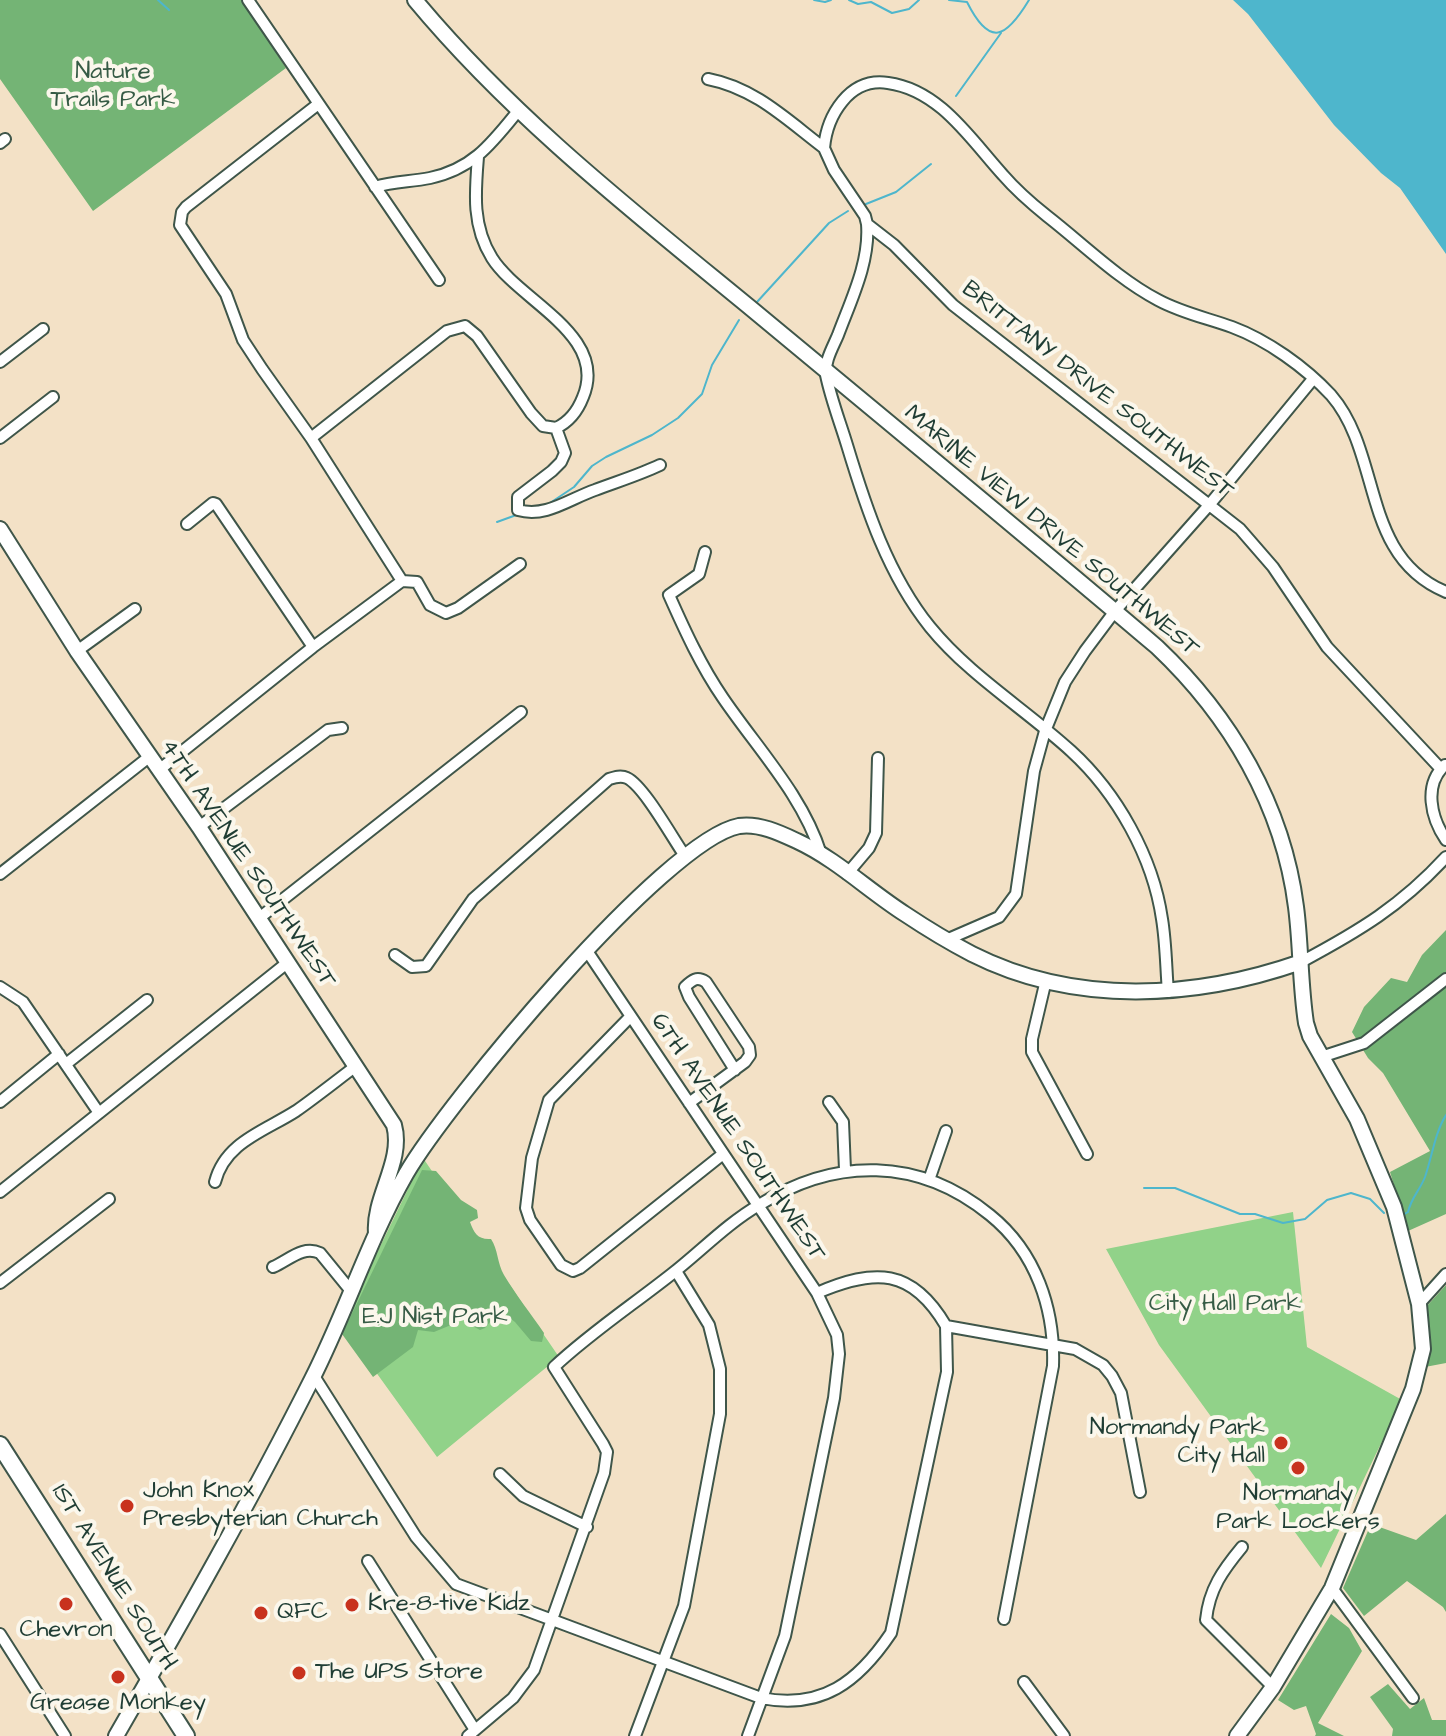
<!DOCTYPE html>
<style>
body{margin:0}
canvas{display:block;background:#f3e1c6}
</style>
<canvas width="1446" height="1736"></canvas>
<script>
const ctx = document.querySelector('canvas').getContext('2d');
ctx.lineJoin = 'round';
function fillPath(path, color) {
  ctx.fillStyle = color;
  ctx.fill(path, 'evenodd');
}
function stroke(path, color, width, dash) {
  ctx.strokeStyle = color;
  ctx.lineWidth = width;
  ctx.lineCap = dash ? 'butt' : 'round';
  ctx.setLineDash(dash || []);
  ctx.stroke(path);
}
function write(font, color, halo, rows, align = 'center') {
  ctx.font = font + ' "Architects Daughter",sans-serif';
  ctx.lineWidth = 8;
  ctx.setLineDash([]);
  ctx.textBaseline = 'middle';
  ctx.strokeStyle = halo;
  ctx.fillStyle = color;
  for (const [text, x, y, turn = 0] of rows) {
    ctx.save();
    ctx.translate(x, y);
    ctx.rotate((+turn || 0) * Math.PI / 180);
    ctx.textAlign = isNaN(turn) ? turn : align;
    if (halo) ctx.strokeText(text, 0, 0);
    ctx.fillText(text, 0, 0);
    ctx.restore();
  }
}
const green = new Path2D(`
 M423,1158L559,1357L437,1457L342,1325Z
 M1293,1212L1307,1347L1402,1400L1321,1568L1159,1345L1106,1249Z`);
const forest = new Path2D(`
 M0,0H242L286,68L93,211L0,79Z
 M1446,930V1214L1408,1231L1390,1172L1430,1151L1383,1073L1368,1058L1352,1032L1364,1007L1391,978L1407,982L1422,955Z
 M422,1170L436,1171L461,1200L477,1210L478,1218L470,1222C474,1233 478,1240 491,1239C498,1249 497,1263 504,1275C516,1295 531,1314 544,1333L542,1342L531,1341L515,1322L500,1310L485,1328L480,1330L467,1323L462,1313L451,1316V1325L434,1332L418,1330L413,1347L373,1377L342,1334Z
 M1446,1285V1363L1425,1367L1430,1336L1426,1307Z
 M1446,1514V1612L1443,1607L1407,1581L1364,1616L1343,1588L1371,1524L1416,1540Z
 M1331,1614L1349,1628L1362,1651L1318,1723L1344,1736H1315L1316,1734L1306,1706L1294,1710L1278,1700Z
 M1388,1684L1410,1709L1424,1698L1432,1720H1446V1736H1392L1393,1729L1370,1697Z`);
const water = new Path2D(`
 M1233,0H1446V254L1400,188L1381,173L1334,125L1248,14Z`);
const stream = new Path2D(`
 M158,0L169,10
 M814,0L825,2L831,0
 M849,0L858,4L871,2L892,13L909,9L919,0
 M949,0L967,2C990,48 1006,38 1029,0
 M956,96L1001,33
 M866,204L896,192L931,164
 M757,302L829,223L848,211
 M547,505L574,487L592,466L606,457L652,435L678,418L702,394L712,365L739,320
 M497,522L519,514
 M1144,1188H1175L1240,1214H1255L1283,1223L1305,1219L1327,1200L1351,1193L1370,1199L1384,1213
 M1403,1215L1408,1212C1411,1198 1420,1190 1425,1177C1432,1157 1435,1132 1446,1115`);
const street = new Path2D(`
 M248,0L439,280
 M708,79C755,88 787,120 824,148L834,170L865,216L867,224L894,245L953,305L1240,529L1273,567L1327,647L1440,768
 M317,105L186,207L182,212L180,225L226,294L243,340L262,369L311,438L402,581
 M0,143L5,139
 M824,148C827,116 849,77 888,83C940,90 971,140 1003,175C1016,190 1032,204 1047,216C1083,244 1118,279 1158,300C1182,313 1207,318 1232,327C1267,340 1305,367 1331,395C1383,455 1360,556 1446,592
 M478,157C475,193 472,226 492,258C519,301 609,335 583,397C578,410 569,422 556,428
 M375,187C393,181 411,182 430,178C473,169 492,143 518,111
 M867,224C870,262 851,300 838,335C833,347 824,362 826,375C831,399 840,422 847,445C866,508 888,575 930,627C969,675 1025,709 1071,751C1117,793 1153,857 1162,919C1166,943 1166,968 1168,992
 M0,362L43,329
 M556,428L565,453L561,462L552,471L518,497V510C546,518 569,499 595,490C616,482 639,475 660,465
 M0,438L53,397
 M311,438L447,331L465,326L477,336L531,413L543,426L556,428
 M187,524L213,503L216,504L313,647
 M705,552L699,574L669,595C685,631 701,666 723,698C757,748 803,796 821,854
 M402,581L417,582L430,605L446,613L458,608L520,564
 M77,651L135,609
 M1445,765C1423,785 1431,818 1446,840
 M159,770L313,647L402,581
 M199,827L328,730L342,728
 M0,874L149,757
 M847,874L869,848L876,833L878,758
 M258,919L521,712
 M946,940L999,917L1016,894L1034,771L1045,731L1065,682L1085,651L1115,611L1210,504L1313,379
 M587,951L817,1293L837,1335L839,1354L834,1398L785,1636L748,1736
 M395,955L412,967L426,966L473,899L609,779C615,777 621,775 627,778C644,786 673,839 685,856
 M1301,962C1359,931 1401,906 1446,857
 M1046,980L1032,1039V1052L1087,1154
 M0,987L23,1002L99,1113
 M630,1017L549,1100L532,1158L526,1208L530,1220L561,1265L573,1271L580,1268L723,1154
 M1321,1057L1364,1043L1446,979
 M66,1064L147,1000
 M0,1102L59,1054
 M829,1102L843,1122L845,1170
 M689,1103L745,1062L750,1055L749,1047L706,982C697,976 692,980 685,987L689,997L735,1070
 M929,1180L946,1131
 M215,1182C225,1142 265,1131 296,1111C316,1097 336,1081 356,1066
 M0,1192L287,963
 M273,1267C289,1260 303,1245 320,1253L351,1291
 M0,1283L109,1199
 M817,1293C875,1268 912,1268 946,1326L1075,1349L1103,1365L1112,1376L1121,1393L1140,1492
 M1419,1304L1446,1274
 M314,1376L416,1537L456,1584L761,1698C822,1710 858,1682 891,1633L947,1372L946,1326
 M500,1474L523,1496L587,1527
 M1242,1547C1223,1570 1209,1589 1206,1620L1273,1687
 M368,1561L475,1730
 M1332,1588L1413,1698
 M0,1634L65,1736
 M1024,1682L1064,1736
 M468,1736L513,1698L534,1670L604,1473L607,1452L603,1444L554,1367C590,1333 634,1304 673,1273C701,1251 728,1223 759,1205C835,1157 919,1157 990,1215C1036,1252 1055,1309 1053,1366L1004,1619
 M635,1736L684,1606L720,1414V1369L709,1325L676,1271`);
const secondary = new Path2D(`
 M415,0C513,118 635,213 753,310C888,422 1023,533 1157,647C1230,716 1283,805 1296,907C1301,945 1300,984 1306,1023L1310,1036L1357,1119L1394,1207L1419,1304L1423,1349L1413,1389L1332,1588L1273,1687L1237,1736
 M0,529L77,651L199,827L394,1125C404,1161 373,1197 376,1233
 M116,1736C184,1618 251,1500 312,1379C346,1312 369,1239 406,1174C447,1103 665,840 739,826C759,823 780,833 797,841C836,859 869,891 905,914C926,928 949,942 972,954C1075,1006 1195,999 1301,962`);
const primary = new Path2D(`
 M0,1445L186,1736`);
const markers = [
 [1281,1443,8,"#c8321e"],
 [1298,1468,8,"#c8321e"],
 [127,1506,8,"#c8321e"],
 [66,1604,8,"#c8321e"],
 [352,1605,8,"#c8321e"],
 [261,1613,8,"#c8321e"],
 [299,1673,8,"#c8321e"],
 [118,1677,8,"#c8321e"]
];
const parkNames = [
 ["Nature",113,73],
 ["Trails Park",113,101],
 ["City Hall Park",1225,1305],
 ["E.J Nist Park",435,1318]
];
const streetNames = [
 ["BRITTANY DRIVE SOUTHWEST",1097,391,38],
 ["MARINE VIEW DRIVE SOUTHWEST",1051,532,40],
 ["4TH AVENUE SOUTHWEST",247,864,56],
 ["6TH AVENUE SOUTHWEST",737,1138,56],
 ["1ST AVENUE SOUTH",113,1578,58]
];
const poiNames = [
 ["Normandy Park",1265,1429,"right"],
 ["City Hall",1265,1457,"right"],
 ["John Knox",143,1492],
 ["Presbyterian Church",143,1520],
 ["Normandy",1298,1495,"center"],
 ["Park Lockers",1298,1523,"center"],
 ["Kre-8-tive Kidz",368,1605],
 ["QFC",277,1613],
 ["Chevron",66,1631,"center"],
 ["The UPS Store",315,1673],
 ["Grease Monkey",118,1704,"center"]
];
fillPath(green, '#91d289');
fillPath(forest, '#74b475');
fillPath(water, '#4eb6cc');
stroke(stream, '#4eb6cc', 2);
stroke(street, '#3f564a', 14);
stroke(secondary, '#3f564a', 18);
stroke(primary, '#3f564a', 20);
stroke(street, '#fff', 10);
stroke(secondary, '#fff', 14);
stroke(primary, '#fff', 16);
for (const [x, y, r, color] of markers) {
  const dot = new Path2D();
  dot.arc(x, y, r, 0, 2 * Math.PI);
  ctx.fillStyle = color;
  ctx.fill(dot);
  stroke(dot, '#fbf7ec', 3);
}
write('24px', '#365b45', '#fbf7ec', parkNames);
write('24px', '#1f3d34', '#fbf7ec', streetNames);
write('24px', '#1f3d34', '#fbf7ec', poiNames, 'left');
</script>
